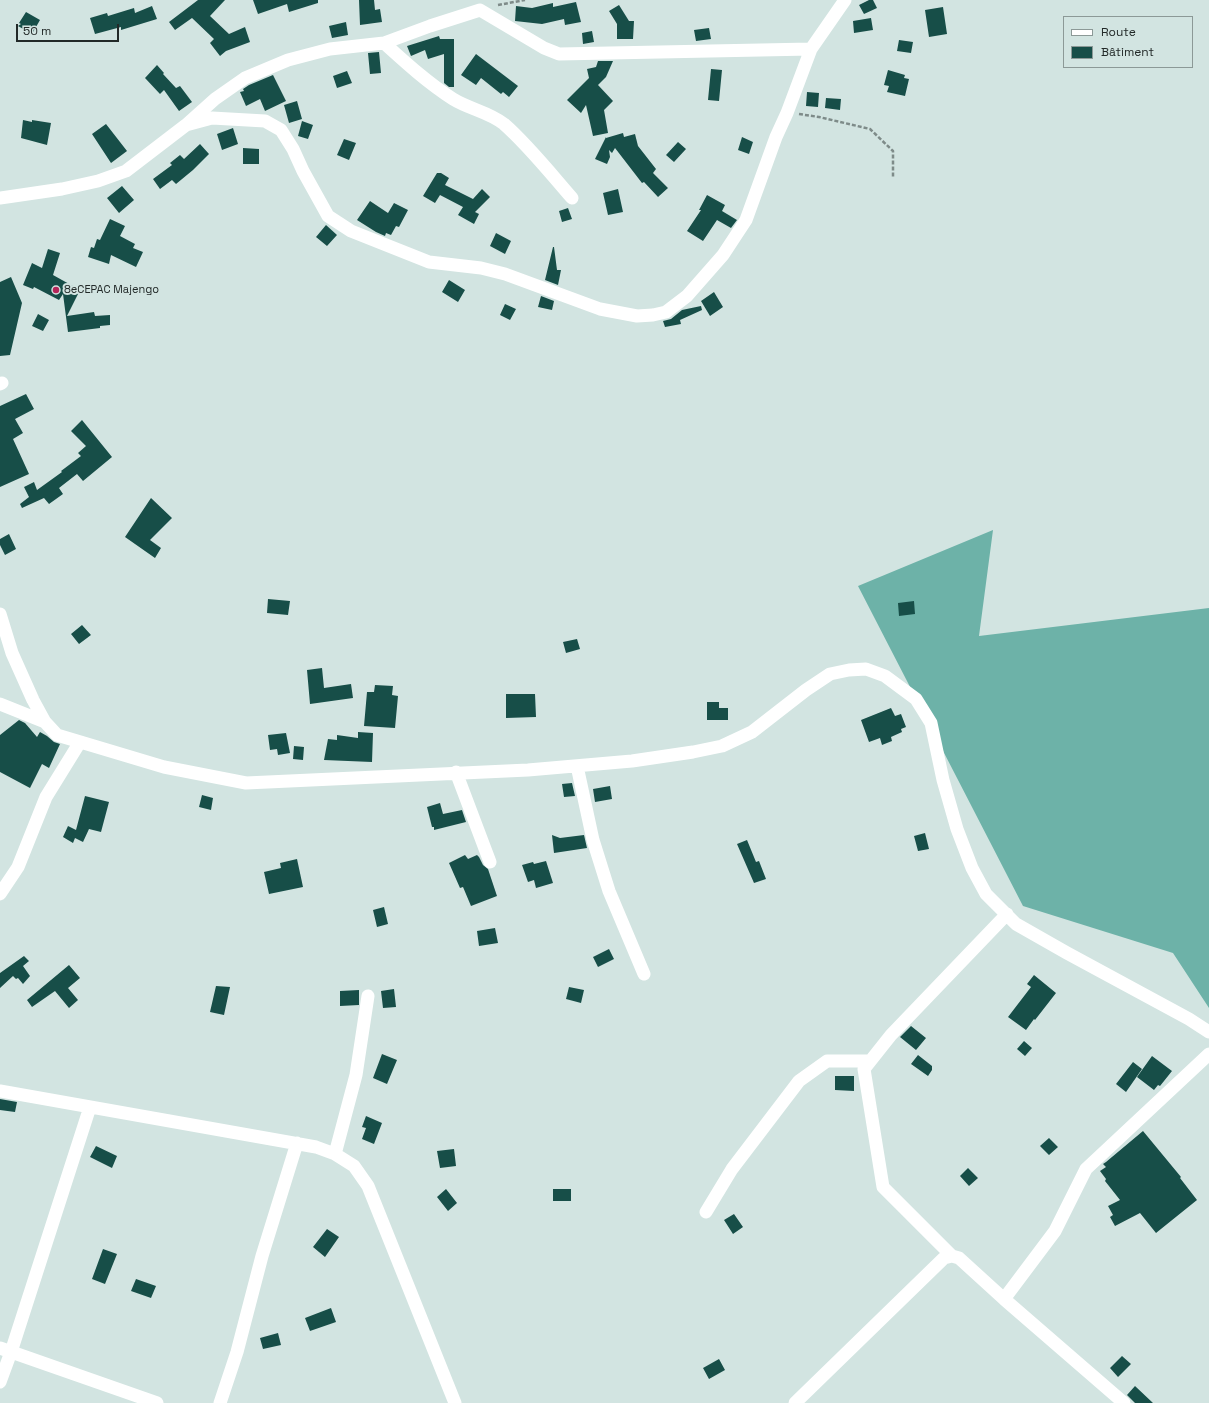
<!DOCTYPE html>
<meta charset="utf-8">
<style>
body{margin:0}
#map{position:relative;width:1209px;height:1403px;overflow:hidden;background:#d2e4e1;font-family:"Space Grotesk",sans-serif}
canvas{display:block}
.legend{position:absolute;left:1063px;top:16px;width:130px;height:52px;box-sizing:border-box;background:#d2e4e1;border:1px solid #8c9997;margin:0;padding:5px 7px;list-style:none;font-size:12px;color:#222928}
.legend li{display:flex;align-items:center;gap:8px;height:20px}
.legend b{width:20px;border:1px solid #8c9997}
.scale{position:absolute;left:16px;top:24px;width:103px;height:18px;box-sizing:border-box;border:2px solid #222928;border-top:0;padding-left:5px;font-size:12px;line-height:14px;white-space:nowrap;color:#222928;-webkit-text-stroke:3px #d2e4e1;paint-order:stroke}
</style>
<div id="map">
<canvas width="1209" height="1403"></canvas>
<ul class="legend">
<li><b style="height:5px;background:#fff"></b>Route</li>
<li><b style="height:11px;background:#174e48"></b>Bâtiment</li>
</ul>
<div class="scale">50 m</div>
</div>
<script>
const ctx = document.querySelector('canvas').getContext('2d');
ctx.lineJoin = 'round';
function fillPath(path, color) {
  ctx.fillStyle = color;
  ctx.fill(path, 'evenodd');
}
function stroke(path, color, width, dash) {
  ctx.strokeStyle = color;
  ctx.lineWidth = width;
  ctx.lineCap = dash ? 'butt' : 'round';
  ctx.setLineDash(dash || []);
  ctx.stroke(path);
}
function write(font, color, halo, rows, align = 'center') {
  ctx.font = font + ' "Space Grotesk",sans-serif';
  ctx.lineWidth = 4;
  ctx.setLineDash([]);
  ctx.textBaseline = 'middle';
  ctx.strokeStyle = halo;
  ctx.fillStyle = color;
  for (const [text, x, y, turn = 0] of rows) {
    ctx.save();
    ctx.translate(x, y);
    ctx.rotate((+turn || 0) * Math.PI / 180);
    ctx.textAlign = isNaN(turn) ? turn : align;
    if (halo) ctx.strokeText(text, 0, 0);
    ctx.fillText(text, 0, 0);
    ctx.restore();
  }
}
const forest = new Path2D(`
 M993,530L979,636L1209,608V1008L1173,953L1023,906L858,586Z`);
const building = new Path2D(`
 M198,0H225L210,16L229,34L245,27L250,42L226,51L220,56L210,43L214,39L192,18L175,30L169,22Z
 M253,0H318V3L289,12L287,4L258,14Z
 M359,0H374L375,10L380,9L382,22L360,25Z
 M869,0H873L877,8L864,14L859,5Z
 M576,2L581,22L565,25L564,19L542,24L515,21L516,6L532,8L553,3V7Z
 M619,5L629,21H634L633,39H617V24L609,11Z
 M152,6L157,19L121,30V27L95,34L90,18L107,13L108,16L134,8L135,13Z
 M943,7L947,34L929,37L925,10Z
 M26,12L40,20L32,34L18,26L21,24L19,23Z
 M871,18L873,30L854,33L853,21Z
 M346,22L348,35L332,38L329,26Z
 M709,28L711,39L696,41L694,30Z
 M592,31L594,42L583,44L582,33Z
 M439,36L440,39H454V87H449L444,83V54L428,59L425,50L411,56L407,46Z
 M899,40L913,42L911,53L897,51Z
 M379,52L381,73L370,74L368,53Z
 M476,54L518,86L509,97L503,92L501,94L481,78L476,85L461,75Z
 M598,61H613L606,77L598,85L613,101L604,110L608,133L593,136L586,105L581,113L567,100L589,78L587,69L596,67Z
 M157,65L164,73L163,74L176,88L180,86L192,102L179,111L164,90L160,94L145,78Z
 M711,69L722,70L719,101L708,100Z
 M888,70L905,75L904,78L909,79L905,96L887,92L889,86L884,85Z
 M347,71L352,83L337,88L333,76Z
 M273,75L286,101L265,111L260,99L246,106L240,92L244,91L243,89L249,85Z
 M807,92L819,93L818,107L806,106Z
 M826,98L841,99L840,110L825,108Z
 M297,101L302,119L289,123L284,105Z
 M23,120L32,122V120L51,123L47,145L21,138Z
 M302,121L313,125L308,139L298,136Z
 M106,124L127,151L111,163L92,134Z
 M233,128L238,144L222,150L217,134Z
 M623,133L624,137L635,134L638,146L656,169L653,173L668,188L658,197L644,182L642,183L615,148L612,153L609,150L610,157L607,164L595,159L606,137V138Z
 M742,137L753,142L749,154L738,150Z
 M344,139L356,143L349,160L337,155Z
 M678,142L686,149L674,162L666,155Z
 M200,144L209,154L193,170L176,184L172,180L160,189L153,179L172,165L170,163L180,155L184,159Z
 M243,148L259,149V164H243Z
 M437,173H441L449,178L445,185L473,199L482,189L490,197L475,212L479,214L474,224L458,215L463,207L440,195L435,203L423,196Z
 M122,186L134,200L119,213L107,198Z
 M618,189L623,212L608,215L603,193Z
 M707,195L725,205L722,211L737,220L731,228L717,220L703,241L687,231L701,210H699Z
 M370,201L388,213L394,203L408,210L399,227L396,226L391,235L386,233L385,236L376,232L357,220Z
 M568,208L572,219L562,222L559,211Z
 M110,219L125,226L120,236L135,244L133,248L143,252L136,267L111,255L109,264L88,257L91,247L94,248L97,239L100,240Z
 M326,225L337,235L327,246L316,237Z
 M496,233L511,241L505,254L490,246Z
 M553,247H554L557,270H561L558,285L545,280Z
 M48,249L60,253L53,275L80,290L67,316L94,312L95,316L110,315V325L100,326V328L68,332L63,294L59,300L34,287L33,289L23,285L32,263L42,268Z
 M11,277L22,303L10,355L0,356V282Z
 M449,280L465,290L458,302L442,292Z
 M714,292L723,307L710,316L701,301Z
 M541,296L554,301L552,310L538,307Z
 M505,304L516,309L510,320L500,315Z
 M701,306L702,310L680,320L681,324L665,327L663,321L671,319L682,310Z
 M38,314L49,320L43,331L32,326Z
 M26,394L34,409L15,419L23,433L13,439L29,474L0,487V406Z
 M82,420L112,457L83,481L77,474L59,488L63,494L49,504L44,498L22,508L20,504L29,497L24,487L34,482L37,490L62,472L61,471L81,456L78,453L86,446L71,431Z
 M151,498L172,518L150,540L161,548L155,558L125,537Z
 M9,534L16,549L5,555L0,545V539Z
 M268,599L290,601L288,615L267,613Z
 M914,601L915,614L899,616L898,603Z
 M82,625L91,635L79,644L71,634Z
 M577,639L580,649L566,653L563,642Z
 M322,668L324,688L351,684L353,698L310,704L307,670Z
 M375,685L393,686L392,695L398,696L395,728L364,726L367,692H374Z
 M506,694H535L536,717L506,718Z
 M707,702H719V708H728V720H707Z
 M891,708L895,716L901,714L906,727L901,729L902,732L891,737L892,741L882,745L880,738L869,742L861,720Z
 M19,720L25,723L37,737L40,732L47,736L54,742L60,744L49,768L42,764L30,788L0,772V735Z
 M358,732L373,733L372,762L324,760L328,739L337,740V735L358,738Z
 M286,733L290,753L278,755L277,749L270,750L268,735Z
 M294,746L304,747L303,760L293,759Z
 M572,783L575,796L564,797L562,784Z
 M610,786L612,799L595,802L593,789Z
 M202,795L213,798L211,810L199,807Z
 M85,796L109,802L101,832L89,829L83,842L75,838L73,843L63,837L68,826L76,830Z
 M440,803L443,814L462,810L466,822L434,830V827H432L427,807Z
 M925,833L929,849L918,851L914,836Z
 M552,835L560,838L584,835L587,848L554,853Z
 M747,840L756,862L759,861L766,879L754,883L737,844Z
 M465,855L468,859L477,855L479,857L483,865L488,869L497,896L471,906L463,887L460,888L449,863Z
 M297,859L303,887L269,894L264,872L281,868L280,863Z
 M546,861L553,883L536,888L534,880L528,882L522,865L533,862L534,864Z
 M384,907L388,924L377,927L373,910Z
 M495,928L498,943L479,946L477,931Z
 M609,949L614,959L598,967L593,957Z
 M24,956L29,961L23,966L30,976L23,984L18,978L16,979L13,976L0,988V973Z
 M69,965L80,978L68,988L78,1000L69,1008L55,991L32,1007L27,1000Z
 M1034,975L1056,993L1035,1020L1034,1019L1026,1030L1008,1017L1031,987L1027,984Z
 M216,986L230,987L224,1015L210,1012Z
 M569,987L584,990L581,1003L566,999Z
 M394,989L396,1007L383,1008L381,991Z
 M359,990V1005L340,1006V991Z
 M911,1026L926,1038L916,1050L900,1037Z
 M1024,1041L1032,1048L1025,1056L1017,1049Z
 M382,1054L397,1060L387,1084L373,1078Z
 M918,1055L932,1066V1070L928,1076L911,1064Z
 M1152,1056L1172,1071L1160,1086L1158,1085L1154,1090L1137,1077Z
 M1133,1062L1142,1069L1126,1092L1116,1084Z
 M835,1076H854V1091L835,1090Z
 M0,1099L17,1102L15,1112L0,1110Z
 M366,1116L382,1123L374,1144L362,1139L366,1128L362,1127Z
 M1143,1131L1181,1177L1180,1178L1197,1200L1156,1233L1140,1213L1115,1226L1110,1217L1113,1215L1108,1206L1120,1200L1105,1181L1106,1179L1100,1171L1106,1167L1103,1164L1106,1162Z
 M1049,1138L1058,1147L1049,1155L1040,1146Z
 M96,1146L117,1156L112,1168L90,1157Z
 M454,1149L456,1166L440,1168L437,1151Z
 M968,1168L978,1178L969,1186L960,1176Z
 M446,1189L457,1203L448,1211L437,1197Z
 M553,1189H571V1201H553Z
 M734,1214L743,1227L733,1234L724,1220Z
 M327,1229L339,1237L325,1257L313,1247Z
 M103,1249L117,1254L105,1284L92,1279Z
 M136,1279L156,1286L151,1298L131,1291Z
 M331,1308L336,1322L310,1331L305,1318Z
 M278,1333L281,1345L263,1349L260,1338Z
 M1122,1356L1131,1364L1118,1377L1110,1368Z
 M719,1359L725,1370L709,1379L703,1368Z
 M1135,1386L1153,1403H1135L1127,1395Z`);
const path = new Path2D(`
 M498,5L525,0
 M799,114L819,117L870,129L893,151V177`);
const minor = new Path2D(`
 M384,43C406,63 428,83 453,99C469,109 489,112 504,124C528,145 551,174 572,198
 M186,125L212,118L265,121L281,130L293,149L303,171L328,216L351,231L429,262L481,268L505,274L600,309L637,316L653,315L666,312L687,296L723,255L746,220L776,137L787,113L811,49L845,0
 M0,198L62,189L98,181L126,171L186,125L215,99L245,78L288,60L330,49L384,43L430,26L480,10L544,48L559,54L811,49
 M0,384L2,383
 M0,614L12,653L33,700L45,722L57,735L164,767L246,783L528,770L632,761L693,752L722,746L752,732L806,690L830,674L849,670L866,669L885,676L916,699L931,723L943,780L957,829L972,868L986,894L1016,924L1067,953L1189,1019L1209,1032
 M0,704L45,722
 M577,766L593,840L609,891L644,974
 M456,772L490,862
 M0,894L18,867L46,797L80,742
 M1007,914L891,1035L864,1069L883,1187L952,1256L959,1258L1004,1299L1124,1403
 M0,1091L316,1147L335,1154L354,1166L368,1186L455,1403
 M335,1154L356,1075L368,996
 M706,1212L732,1169L799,1081L827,1061H870
 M1004,1299L1055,1231L1086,1169L1209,1054
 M0,1348L157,1403
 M0,1382L11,1352L90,1107
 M220,1403L237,1352L262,1256L297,1143
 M795,1403L944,1258L952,1256`);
const markers = [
 [56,290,4,"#b5265a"]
];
const poiNames = [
 ["8eCEPAC Majengo",64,290]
];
fillPath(forest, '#6db2a8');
fillPath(building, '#174e48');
stroke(path, '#7e8b89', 2.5, [4, 2]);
stroke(minor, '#fff', 13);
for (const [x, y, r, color] of markers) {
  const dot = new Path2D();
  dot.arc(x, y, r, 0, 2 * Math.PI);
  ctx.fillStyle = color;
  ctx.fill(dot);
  stroke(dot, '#d2e4e1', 1.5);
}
write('11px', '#222928', '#d2e4e1', poiNames, 'left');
</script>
